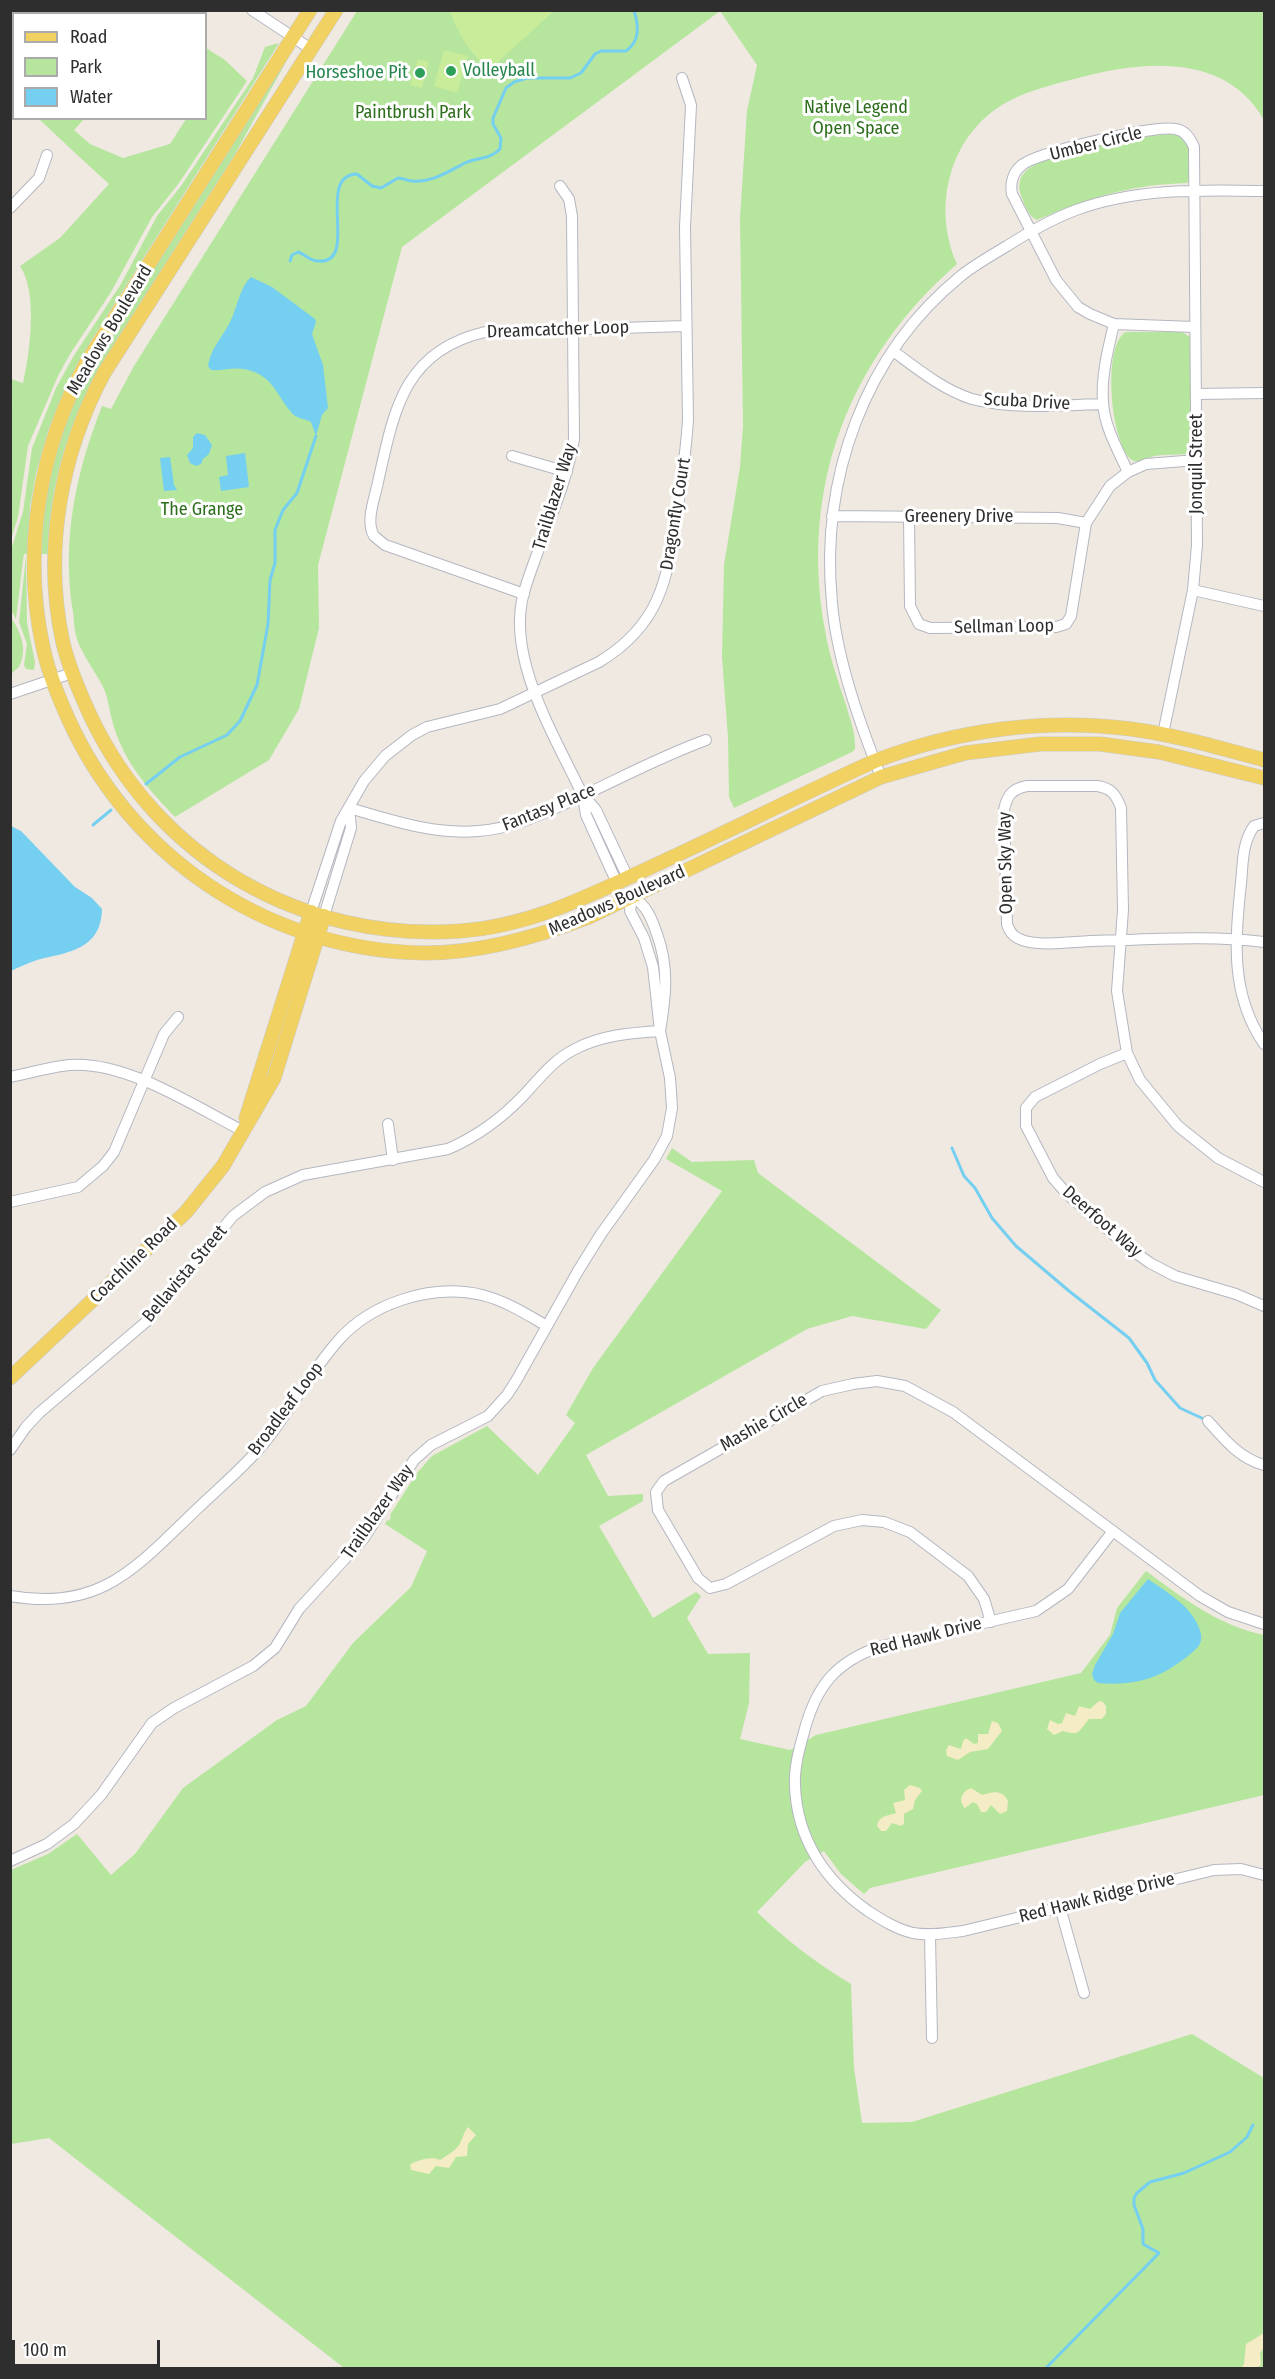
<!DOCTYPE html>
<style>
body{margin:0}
#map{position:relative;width:1275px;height:2379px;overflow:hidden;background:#efe9e1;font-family:"Fira Sans Condensed",sans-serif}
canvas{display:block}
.frame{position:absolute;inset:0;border:12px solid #2e2e2e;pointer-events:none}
.legend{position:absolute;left:12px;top:12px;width:195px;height:108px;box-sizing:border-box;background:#fff;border:2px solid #ababab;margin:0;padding:8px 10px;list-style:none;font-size:18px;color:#2e2e2e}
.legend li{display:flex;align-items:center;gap:12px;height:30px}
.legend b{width:30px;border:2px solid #ababab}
.scale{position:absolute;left:12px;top:2340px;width:148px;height:27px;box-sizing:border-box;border:3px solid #2e2e2e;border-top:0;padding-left:8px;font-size:18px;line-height:21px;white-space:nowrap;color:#2e2e2e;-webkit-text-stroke:4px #fff;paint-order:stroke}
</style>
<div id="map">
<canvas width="1275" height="2379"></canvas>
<div class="frame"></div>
<ul class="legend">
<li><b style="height:8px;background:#f2d163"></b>Road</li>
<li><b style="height:16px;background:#b6e59e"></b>Park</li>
<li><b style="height:16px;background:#75cff0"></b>Water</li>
</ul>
<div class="scale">100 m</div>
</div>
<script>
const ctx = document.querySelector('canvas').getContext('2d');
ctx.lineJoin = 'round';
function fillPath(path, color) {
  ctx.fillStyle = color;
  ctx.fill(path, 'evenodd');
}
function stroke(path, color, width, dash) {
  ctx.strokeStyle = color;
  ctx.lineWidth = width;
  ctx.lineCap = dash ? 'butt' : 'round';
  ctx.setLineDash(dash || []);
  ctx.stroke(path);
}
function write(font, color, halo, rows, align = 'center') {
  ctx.font = font + ' "Fira Sans Condensed",sans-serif';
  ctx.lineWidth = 6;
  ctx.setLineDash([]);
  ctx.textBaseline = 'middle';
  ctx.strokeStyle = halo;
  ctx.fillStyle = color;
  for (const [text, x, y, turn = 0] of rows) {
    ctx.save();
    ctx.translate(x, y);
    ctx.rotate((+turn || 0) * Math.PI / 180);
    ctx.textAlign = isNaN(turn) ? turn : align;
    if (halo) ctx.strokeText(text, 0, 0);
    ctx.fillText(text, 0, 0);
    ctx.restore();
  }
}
const green = new Path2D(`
 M357,11H720L402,247L318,565L319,628L299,709L269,760L175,817C149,790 125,763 114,727C110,715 109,703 105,691C97,673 83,657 77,639C74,630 74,620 73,612C61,541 76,472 102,406L111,409L134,366Z
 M720,11H1264V120C1225,52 1143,61 1078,78C1055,84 1030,90 1009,101C950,132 931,206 957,264C849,358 799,487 825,630C829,656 838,680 846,705C850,719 856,734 855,749L852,752L734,808L729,797L728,738L722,657L724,565L740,467L743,426L740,218L747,111L757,65Z
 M279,43L91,341L66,386L48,431L36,473L30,507L27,554H24L23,560L16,619L11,610V550L23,512L32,448L56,388L73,357L121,284L157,216L181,186L253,78L265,47Z
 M206,48L225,60L247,81L179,183L152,217L111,292L70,354L58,376L28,446L18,517L11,539L10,409L13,405L11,404V379L23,383C30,352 38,293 20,266L60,238L109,184C85,162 62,141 39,119H62L65,120L67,119H84L74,130L90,144L123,158L170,144L186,119L206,118Z
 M291,53L235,154L107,355C70,416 49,483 48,554H39L52,459L85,374Z
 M1171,134L1179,136L1189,147L1191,178L1187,183C1174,184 1161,184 1149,186C1110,191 1073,204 1037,220C1029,217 1025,206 1022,198C1018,189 1018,179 1025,172C1044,151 1142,136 1171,134Z
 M1126,332H1182L1190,337L1191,443L1187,454C1176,455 1165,454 1154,456C1148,458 1138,464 1132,460C1110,443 1102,344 1126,332Z
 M26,556L27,623L35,662L34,670L26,669L24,665L27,644L19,622Z
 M11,617C21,633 28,649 19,667L11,674Z
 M672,1148L692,1162L754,1160L758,1173L941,1310L926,1329L852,1316L807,1329L586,1455L608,1496L643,1494V1501L599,1526L653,1618L696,1592L701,1596L687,1618L708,1654L750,1653L749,1703L740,1739L790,1750L816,1735L1081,1673L1110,1635L1117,1608L1146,1571C1183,1598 1219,1626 1264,1635V1795L870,1888L864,1894L841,1874L824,1851L805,1862L757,1912C786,1940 816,1963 851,1984L854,2068L862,2123L912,2122L1192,2034L1264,2078V2368H344L49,2138L11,2144V1870L48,1854L77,1834L111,1875L135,1854L183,1788L277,1720L306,1706L353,1643L411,1587L427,1551L385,1524L387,1520L389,1521L391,1517L390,1515L417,1473L432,1456L487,1426L538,1475L575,1423L566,1415L593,1368L722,1191L666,1159Z`);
const sand = new Path2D(`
 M1099,1701L1103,1702L1106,1706V1714L1102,1719H1089C1077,1733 1080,1736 1063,1731L1054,1735L1047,1729L1050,1720L1058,1724L1062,1723L1066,1713L1075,1716L1079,1706L1090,1709Z
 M992,1721L998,1723L1002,1731L988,1749L970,1752L958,1760L947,1756L946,1750L949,1745L961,1749L963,1741L966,1738L974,1744L978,1743V1734H988Z
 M910,1785L920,1788L922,1791L915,1800L913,1809L904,1814V1823L901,1826L892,1823L886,1831H881L877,1826C879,1815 888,1816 896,1813L893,1803L905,1800L904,1790Z
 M971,1788L982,1795C992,1792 1002,1789 1008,1801L1007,1811L1000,1814L991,1805L986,1812H981L977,1804L973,1802L965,1808C957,1800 963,1791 971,1788Z
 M468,2127L476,2135L468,2144L467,2156L456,2157L449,2168L436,2166L429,2174L411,2170L410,2165C417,2160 432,2156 440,2160C446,2156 456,2150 459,2145C463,2139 463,2133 468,2127Z
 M1264,2333V2347L1260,2353L1261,2365L1256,2368H1241L1244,2364L1246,2344Z`);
const pitch = new Path2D(`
 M450,11V10L554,11L489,70C470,53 458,34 450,11Z
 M444,50L468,56L457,93L434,86Z
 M418,59L429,62L422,88L410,85Z`);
const water = new Path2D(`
 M251,277L272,287L315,319L316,322L312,334L323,365L328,408L322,415L316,436L311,422C304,418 296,419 291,412C275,393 273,375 244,369C233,367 222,371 211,370L208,366C210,350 222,337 229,324C237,310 239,288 251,277Z
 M197,433L205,435L212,445L209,454L203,459L201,464L196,466L190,463L187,455L193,448V437Z
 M245,453L249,487L221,491L219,477L228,475L226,456Z
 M170,457L174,485L177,490L164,491L160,458Z
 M11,826L21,831L75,887L92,898L102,909C101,950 68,952 37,960C28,963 19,967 11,971Z
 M1148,1579C1168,1593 1195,1608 1201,1634C1203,1645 1195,1650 1188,1656C1159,1679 1135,1686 1098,1683L1094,1680L1092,1674L1095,1665L1113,1634L1120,1613Z`);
const stream = new Path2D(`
 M290,261L292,255L298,252C305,254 310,261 318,261C361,265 314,175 357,174L372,186L381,188L398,178C404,178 407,181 412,181C432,183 449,171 465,163C478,157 489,160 500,149L501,138L493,124V118L506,88L514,82L527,78H570L581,73L595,54L601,51H626C640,41 639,27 634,10
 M146,784L180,757L227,735L240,721L257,685L268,624L270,580L275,563V530L283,510L297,493L316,436
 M93,825L111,810
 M952,1148L964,1176L975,1188L992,1218L1016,1246L1069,1291L1129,1338L1147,1363L1155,1380L1180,1408L1206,1420
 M1046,2368L1159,2253L1143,2244V2229L1134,2205V2198L1137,2193L1150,2182L1184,2173L1230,2152L1247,2137L1253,2125`);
const minor = new Path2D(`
 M252,10L311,49
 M10,14L14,15
 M92,14L93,10
 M560,186L569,199L572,216L574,439C565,493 539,541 524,592C505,658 556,738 583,796L586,815L617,883
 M10,208L39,178L47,155
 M1114,324C1108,349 1101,376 1103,402C1104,426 1118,450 1128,472
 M893,351C916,368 943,390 972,399C1014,410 1060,405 1103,404
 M1196,394L1264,393
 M512,456L567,472
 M832,516L1058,518L1086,523
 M909,517L910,606L919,624L930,628L1056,627L1066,624L1071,616L1086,523L1110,486L1128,472L1146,464L1197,460
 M1193,590L1264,606
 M524,594L385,545L374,536C365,521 375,498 378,482C394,411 403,351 485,332L686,326
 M10,694L72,673
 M1163,734L1193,590L1197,545L1194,147C1190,138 1185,130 1175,129C1154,125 1038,152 1022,165C1013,172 1010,183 1012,194L1056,280L1078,307L1090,314L1114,324L1194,327
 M881,777C860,724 837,660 832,603C820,479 864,354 962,275C976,264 992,255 1007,246C1029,232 1052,219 1076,210C1136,188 1201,190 1264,191
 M584,796L596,810L628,878
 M349,808C391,820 434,835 478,831C511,829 540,815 569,802C615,781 659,757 706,740
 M1264,823L1254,826C1242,843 1243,863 1241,883C1235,941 1230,994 1264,1044
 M311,912L341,821L364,781L385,756L412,735L427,727L500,709L599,662C660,625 667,581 677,515C681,484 686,452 688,420L685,227L691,105L682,78
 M324,916L351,828L349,808
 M1264,942C1206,935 1148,940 1090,941C1070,942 1045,946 1025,941C1015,938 1010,934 1007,924L1004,810C1007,795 1012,789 1027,786H1097C1111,788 1116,794 1121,808L1123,910L1117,991L1127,1053L1140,1080L1178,1126L1218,1158L1264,1182
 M1127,1053L1100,1064L1035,1097L1026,1108V1126L1053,1178L1067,1194L1129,1248L1150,1263L1175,1276L1236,1294L1264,1306
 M10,1077C30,1073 50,1067 69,1065C125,1060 194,1106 243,1131
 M388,1124L393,1160
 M10,1202L78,1187L103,1166L114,1152L164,1034L178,1017
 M1208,1421C1224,1439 1239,1458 1264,1465
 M10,1450L26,1427L39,1413L147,1321L233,1216L265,1192L303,1175L448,1149C478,1136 501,1119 523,1096C540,1078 553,1060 575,1049C602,1035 630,1033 660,1031
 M1113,1531L1068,1589L1036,1611L882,1646C836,1661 816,1686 804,1732C799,1750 794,1768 795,1786C797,1839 825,1881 868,1911C882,1920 896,1929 913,1933C929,1936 946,1933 963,1931L1214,1870L1241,1869L1264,1875
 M10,1596C102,1612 137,1566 197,1509C221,1486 248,1464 268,1438C292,1407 311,1372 337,1342C370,1303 432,1283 482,1295C506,1301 526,1314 547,1326
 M991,1622L984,1599L968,1576L910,1532L884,1522L862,1520L834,1526L726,1584L710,1588L698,1578L658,1510L656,1492L664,1481L822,1391L853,1384L877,1381L905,1386L953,1412L1200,1596L1228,1612L1264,1624
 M10,1861L47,1844L74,1824L101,1795L152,1723L174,1708L253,1666L275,1648L299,1609L364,1538L414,1460L431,1445L488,1416L507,1395L516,1381L578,1271L601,1234L654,1160L667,1136L672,1108L670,1078L660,1031L653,967L644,938L630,911L632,896C647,906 651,917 657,934C669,967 666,996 660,1031
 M1060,1907L1084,1993
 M930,1935L932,2038`);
const major = new Path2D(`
 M310,10L86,363C39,449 22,551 43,647C49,676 61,704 74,731C140,865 275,951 425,953C481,953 537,937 589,917L881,777L965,753L1040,744H1100L1159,752L1264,778
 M336,10L104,373C60,455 43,552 63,643C69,668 79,691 90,715C157,858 301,942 460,931C530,926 589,896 651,867C726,833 799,795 875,761C956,730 1044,718 1131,729C1176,735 1220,748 1264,760
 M246,1118L311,912
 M10,1378L186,1212L223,1166L274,1078L324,916`);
const markers = [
 [451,71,6,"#2e9e5b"],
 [420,73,6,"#2e9e5b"]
];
const leisureNames = [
 ["Volleyball",463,71],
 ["Horseshoe Pit",408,73,"right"]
];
const parkNames = [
 ["Native Legend",856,108],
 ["Open Space",856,129],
 ["Paintbrush Park",413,113],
 ["The Grange",202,510]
];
const streetNames = [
 ["Umber Circle",1096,144,-14],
 ["Meadows Boulevard",110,330,-59],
 ["Dreamcatcher Loop",558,330,-2],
 ["Scuba Drive",1027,402,3],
 ["Jonquil Street",1197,464,-90],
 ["Trailblazer Way",555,497,-73],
 ["Dragonfly Court",676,514,-81],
 ["Greenery Drive",959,517],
 ["Sellman Loop",1004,627,-1],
 ["Fantasy Place",549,808,-22],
 ["Open Sky Way",1006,863,-91],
 ["Meadows Boulevard",617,901,-24],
 ["Deerfoot Way",1102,1222,41],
 ["Coachline Road",134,1261,-44],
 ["Bellavista Street",185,1274,-50],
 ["Broadleaf Loop",286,1409,-53],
 ["Mashie Circle",764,1423,-30],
 ["Trailblazer Way",378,1512,-55],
 ["Red Hawk Drive",926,1637,-14],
 ["Red Hawk Ridge Drive",1097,1898,-14]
];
fillPath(green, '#b6e59e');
fillPath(sand, '#f3ecc5');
fillPath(pitch, '#c9ec9a');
fillPath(water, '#75cff0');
stroke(stream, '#75cff0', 3);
stroke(minor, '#b4b7c1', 12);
stroke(major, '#c9c9c9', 15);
stroke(minor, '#fff', 10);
stroke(major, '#f2d163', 14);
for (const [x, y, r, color] of markers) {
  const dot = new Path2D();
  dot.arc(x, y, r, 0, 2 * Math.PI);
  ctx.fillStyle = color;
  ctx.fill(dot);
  stroke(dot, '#fff', 2);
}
write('18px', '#27864d', '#fff', leisureNames, 'left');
write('18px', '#2c6e1b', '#fff', parkNames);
write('18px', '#2e2e2e', '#fff', streetNames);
</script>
